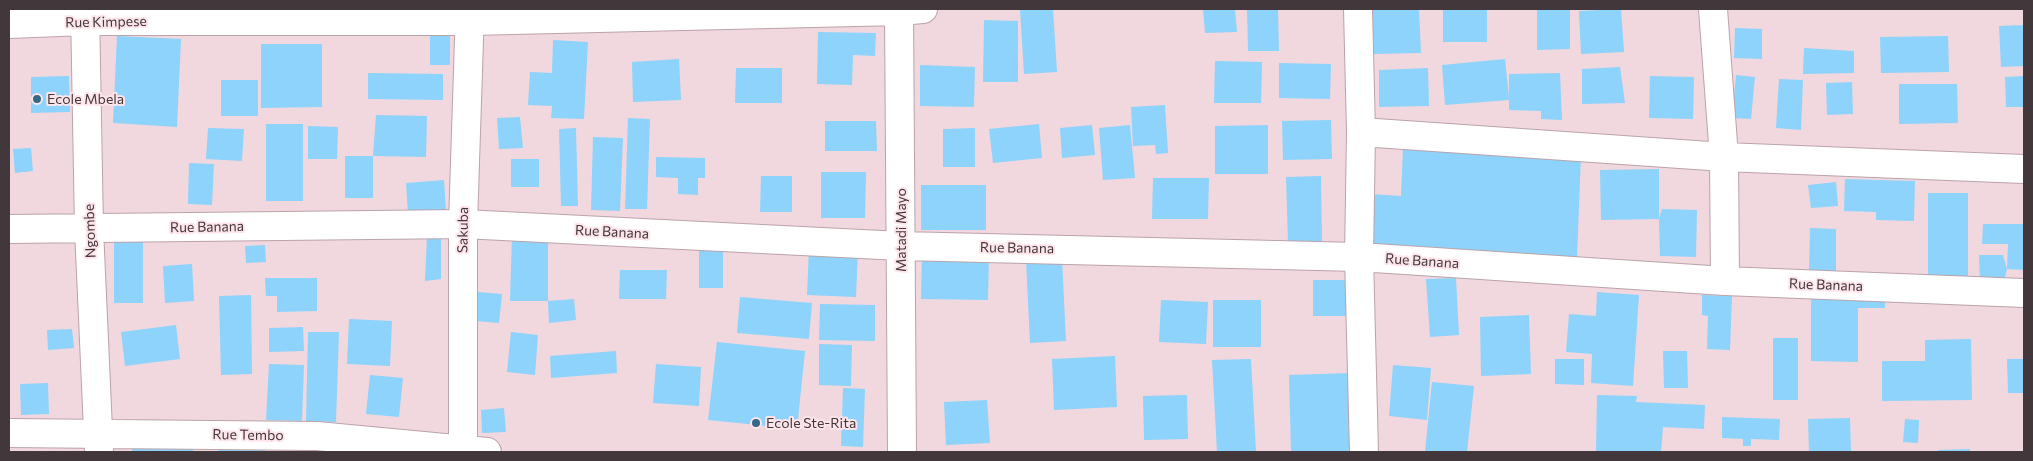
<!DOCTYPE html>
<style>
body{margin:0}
#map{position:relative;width:2033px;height:461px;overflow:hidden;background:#f0d8de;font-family:Commissioner,sans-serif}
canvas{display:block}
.frame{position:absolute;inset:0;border:10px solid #42383b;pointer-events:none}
</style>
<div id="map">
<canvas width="2033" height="461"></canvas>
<div class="frame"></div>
</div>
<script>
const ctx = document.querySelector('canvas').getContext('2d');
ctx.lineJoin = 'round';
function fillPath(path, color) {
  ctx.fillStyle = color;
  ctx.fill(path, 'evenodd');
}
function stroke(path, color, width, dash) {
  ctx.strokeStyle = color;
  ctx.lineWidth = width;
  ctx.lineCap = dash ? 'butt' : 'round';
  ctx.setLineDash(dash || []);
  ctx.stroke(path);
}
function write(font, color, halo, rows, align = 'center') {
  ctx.font = font + ' Commissioner,sans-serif';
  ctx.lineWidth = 4;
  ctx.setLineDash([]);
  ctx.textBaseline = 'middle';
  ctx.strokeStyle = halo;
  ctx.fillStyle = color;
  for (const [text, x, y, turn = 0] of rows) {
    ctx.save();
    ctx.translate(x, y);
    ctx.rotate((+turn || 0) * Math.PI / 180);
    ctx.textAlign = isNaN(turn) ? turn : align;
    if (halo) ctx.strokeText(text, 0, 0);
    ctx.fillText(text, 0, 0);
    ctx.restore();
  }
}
const building = new Path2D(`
 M1020,9H1053L1057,72L1024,74Z
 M1203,9H1235L1237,32L1205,33Z
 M1247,9H1278L1279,51H1248Z
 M1372,9H1419L1421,53L1374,54Z
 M1443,9H1487V42H1443Z
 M1537,9H1570V49L1537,50Z
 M1621,9L1624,52L1581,54L1579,11Z
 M984,20L1018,21V82H983Z
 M2024,25V66L2001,67L1999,26Z
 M430,27H450V65H430Z
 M1735,28L1762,29V59L1734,58Z
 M818,32L876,33L875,56L853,55L852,85L817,84Z
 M117,36L181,39L177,127L113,123Z
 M1948,36L1949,72L1881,73L1880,37Z
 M553,40L588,42L584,119L551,118L552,106L528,105L530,72L552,73Z
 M261,44H322V107L261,108Z
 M1804,48L1854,51V73L1803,74Z
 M679,59L681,100L633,102L632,62Z
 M1505,59L1509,97V74L1560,73L1562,120L1541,119V111L1509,110V100L1445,105L1442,65Z
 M1215,61L1262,62L1261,103H1214Z
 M1279,63L1331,64L1330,99L1279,98Z
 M920,65L975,67L974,107L920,106Z
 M1620,67L1625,103L1582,104V69Z
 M736,68H782V103H735Z
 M1428,68L1429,106L1379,107V70Z
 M368,73L443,74V100L368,99Z
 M1736,75L1755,77L1751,119L1732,118Z
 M69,76L70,112L31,113V77Z
 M1650,76L1694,77L1693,119L1649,118Z
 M2024,76V107H2006L2005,77Z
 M1779,79L1803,80L1801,130L1776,128Z
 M221,80H258V116H221Z
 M1852,82L1853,114L1827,115L1826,83Z
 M1899,84H1957L1958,123L1899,124Z
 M1165,105L1168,153L1156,154L1155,145L1133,146L1131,107Z
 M376,115L427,116L426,157L373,156Z
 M520,117L523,148L499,149L497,118Z
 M628,118L650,119L647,209H625Z
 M1331,120L1332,159L1283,160L1282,121Z
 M825,121H876L877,151H825Z
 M266,124H303V201H266Z
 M1039,124L1042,158L993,163L989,129Z
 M1092,125L1095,155L1062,158L1060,128Z
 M1130,125L1135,178L1103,180L1099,128Z
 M1268,125V174H1215V126Z
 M308,126L338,127L337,159H308Z
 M208,128L244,129L242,161L206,159Z
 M576,128L578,206H561L559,129Z
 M975,128V167H943V129Z
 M593,137L623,138L620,211L591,210Z
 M31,148L33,171L15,173L13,149Z
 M1403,148L1581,155L1577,258L1369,250L1371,194L1401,196Z
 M345,156H373V198H345Z
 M656,157L705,158V178H698V195L678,194V178L656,177Z
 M511,159H539V187H511Z
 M189,163L214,164L212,205L188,204Z
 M1659,169V219L1601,220L1600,170Z
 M821,172H866L865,218H821Z
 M761,176H792V212H760Z
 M1321,176L1322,242H1288L1286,177Z
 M1153,178H1209L1208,219H1152Z
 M1845,179L1915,181L1914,221L1876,220V212L1844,211Z
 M444,180L446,211L408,214L406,183Z
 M1836,182L1838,206L1811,208L1808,185Z
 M921,185H986V230H921Z
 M1928,193H1968V283H1928Z
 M1662,209L1697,210L1696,257L1660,256L1659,219Z
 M1983,224H2024V270L2007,269L2008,244H1982Z
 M1810,228L1836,229V272L1809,271Z
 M143,232V303H114V233Z
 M512,233L548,234V301H510Z
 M441,234V279L425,281L427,235Z
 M699,239H723V288H699Z
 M265,245L266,262L246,263L245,246Z
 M809,248L858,250L856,297L807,295Z
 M922,252L989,253L988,300L921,299Z
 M1979,255H2003L2007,269L2003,285H1980Z
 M1062,258L1066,341L1030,343L1026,260Z
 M192,264L194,301L165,303L163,266Z
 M620,270H667L666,299H619Z
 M265,278H317V311L277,312V296H266Z
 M1456,278L1459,335L1430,337L1426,279Z
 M1313,280H1346V316H1313Z
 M478,292L502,294L499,323L476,321Z
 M1597,292L1639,295L1633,386L1591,383L1592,354L1566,352L1569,314L1596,316Z
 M251,295L252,374L221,375L219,296Z
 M1702,295L1732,296L1730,350L1707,349L1708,316L1702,315Z
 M740,297L812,303L809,339L737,333Z
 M1811,297H1885V308H1858V362L1811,361Z
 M574,299L576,320L549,323L548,301Z
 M1161,300L1208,302L1206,344L1159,342Z
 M1213,300H1261V347H1213Z
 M820,304L875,305V341L819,340Z
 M1529,315L1531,374L1481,376L1480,317Z
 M349,319L392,321L390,366L347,364Z
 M176,325L180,359L125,366L121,332Z
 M303,327L304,351L269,352V328Z
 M72,329L74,348L48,350L47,330Z
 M308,332H339L336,422L306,421Z
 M511,332L538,335L535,375L507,372Z
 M1773,338H1798V400H1773Z
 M1971,339L1972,400L1882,401V361H1925V340Z
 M717,342L805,351L797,429L708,420Z
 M819,344L852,345L851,386L819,385Z
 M616,351L617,373L551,378L550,356Z
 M1663,351H1687L1688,388H1664Z
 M1115,356L1117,407L1054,410L1052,359Z
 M1251,359L1256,452H1217L1212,360Z
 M1555,359H1584V385L1555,384Z
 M2007,359H2024V393H2008Z
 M269,364L304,365L302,421L266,420Z
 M656,364L701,367L699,406L653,403Z
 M1393,365L1431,368L1427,420L1389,416Z
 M1351,373L1353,452H1291L1289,375Z
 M370,375L403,378L399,417L366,414Z
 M1432,382L1474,386L1467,452H1425Z
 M48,383L49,414L21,415L20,384Z
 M843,388L865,389L863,447L841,446Z
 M1187,395L1188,439L1144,440L1143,396Z
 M1597,395L1637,396L1636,402L1705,405L1704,429L1663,427L1661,452H1596Z
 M987,400L990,443L946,445L944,402Z
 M504,408L506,432L482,433L481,410Z
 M1722,417L1780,419L1779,440L1751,439V446H1743V439L1722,438Z
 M1850,418L1851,452H1809L1808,419Z
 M1905,419L1919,420L1918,443L1903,442Z
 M132,440H193V452H132Z
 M218,446L265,447V452H218Z
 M1970,449V452H1939L1938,450Z`);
const minor = new Path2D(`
 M85,9L89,229L99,452
 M899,9L902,452
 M1358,9L1361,132L1359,257L1364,452
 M1713,9L1724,157L1725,281
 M9,24L85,21H470L899,11L923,9
 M1361,132L1724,157L2024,169
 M9,229L463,224L901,246L1359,257L1725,281L2024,293
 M9,433L317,436L487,452
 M463,452V224L470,9`);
const markers = [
 [37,99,5,"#356a86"],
 [756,423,5,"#356a86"]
];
const streetNames = [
 ["Rue Kimpese",106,22,-1],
 ["Rue Banana",207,227,-1],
 ["Sakuba",463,230,-89],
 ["Matadi Mayo",901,230,-90],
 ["Ngombe",90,231,-92],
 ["Rue Banana",612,232,3],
 ["Rue Banana",1017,248,1],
 ["Rue Banana",1422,261,4],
 ["Rue Banana",1826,285,2],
 ["Rue Tembo",248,435,1]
];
const poiNames = [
 ["Ecole Mbela",47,99],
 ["Ecole Ste-Rita",766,423]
];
fillPath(building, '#8dd3fb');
stroke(minor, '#baa3a9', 30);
stroke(minor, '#fff', 28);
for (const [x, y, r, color] of markers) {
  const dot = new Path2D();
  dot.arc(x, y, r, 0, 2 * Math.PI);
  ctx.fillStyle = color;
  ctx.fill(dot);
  stroke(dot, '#fee5eb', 2);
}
write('14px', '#42383b', '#fee5eb', streetNames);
write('14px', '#42383b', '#fee5eb', poiNames, 'left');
</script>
